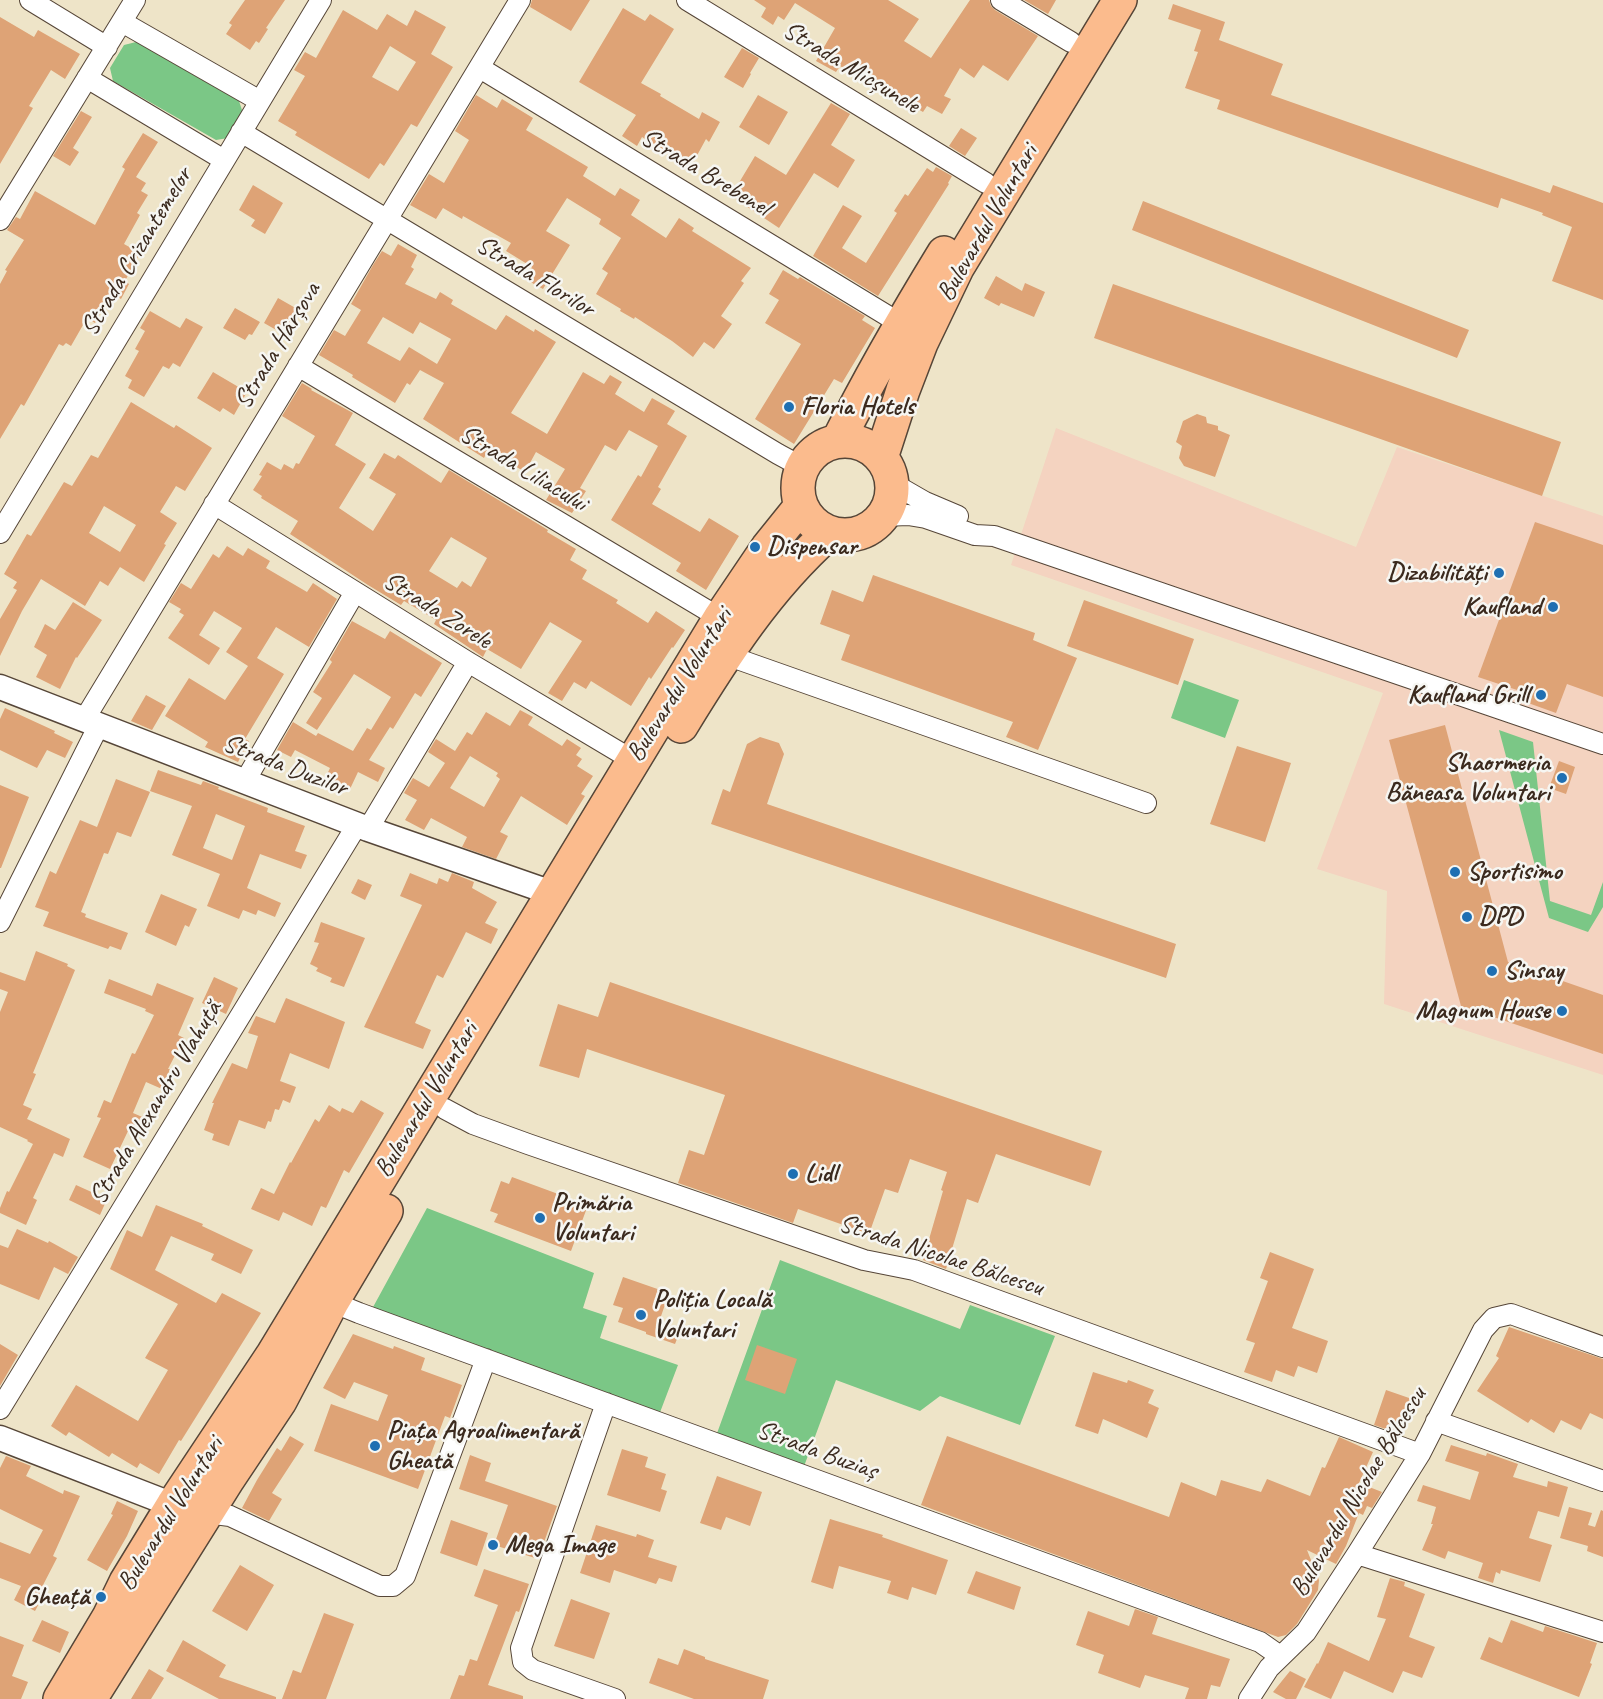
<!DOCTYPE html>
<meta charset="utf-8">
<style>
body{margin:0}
canvas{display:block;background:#eee4c8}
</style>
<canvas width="1603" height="1699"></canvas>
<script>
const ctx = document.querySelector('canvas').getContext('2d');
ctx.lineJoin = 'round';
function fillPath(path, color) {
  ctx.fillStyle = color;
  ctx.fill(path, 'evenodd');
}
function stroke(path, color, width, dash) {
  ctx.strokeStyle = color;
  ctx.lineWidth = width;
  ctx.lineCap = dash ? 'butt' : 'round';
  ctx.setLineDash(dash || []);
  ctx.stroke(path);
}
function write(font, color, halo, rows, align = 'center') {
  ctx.font = font + ' Caveat,sans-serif';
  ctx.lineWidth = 5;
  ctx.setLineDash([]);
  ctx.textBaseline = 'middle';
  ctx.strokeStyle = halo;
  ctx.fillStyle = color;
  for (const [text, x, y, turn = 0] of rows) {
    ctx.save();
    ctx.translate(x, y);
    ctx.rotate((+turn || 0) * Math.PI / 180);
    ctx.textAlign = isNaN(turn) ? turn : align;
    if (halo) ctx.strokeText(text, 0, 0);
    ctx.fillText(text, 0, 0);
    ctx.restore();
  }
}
const built = new Path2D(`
 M1056,428L1356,547L1397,447L1603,516V1075L1384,1004L1387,891L1317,869L1383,693L1011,565Z`);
const green = new Path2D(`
 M136,42L239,101L243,113L228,138L216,140L113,81L110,68L124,45Z
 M1184,680L1239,700L1225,738L1171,718Z
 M1499,730L1533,742L1550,901L1591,915L1603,882V907L1588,932L1549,918Z
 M427,1208L594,1273L583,1308L607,1316L600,1338L678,1365L659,1415L372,1309Z
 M780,1260L960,1329L970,1305L1055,1336L1020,1425L940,1396L920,1411L836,1380L803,1469L716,1436Z`);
const building = new Path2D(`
 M245,0H285L266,28L268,29L259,43L256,41L250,50L226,34L232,25L229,23Z
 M532,0H590L571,31L530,7Z
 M754,0H888L919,19L904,41L931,58L970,0H989L991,6L995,10L1038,36L1008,81L983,65L974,78L960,68L944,96L951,99L942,114L927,106L923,112L861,76L860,78L840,66L836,72L816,61L835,28L795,3L784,20L778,16L773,25L761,17L766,8Z
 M1024,0H1056L1048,14Z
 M1173,4L1225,22L1219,40L1283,64L1271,95L1550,193L1553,185L1603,203V300L1552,281L1572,227L1542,215L1543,213L1501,198L1498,208L1217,109L1220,100L1185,88L1198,52L1194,51L1201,30L1168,19Z
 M623,8L645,21L650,14L674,29L641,83L661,94L660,96L699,119L702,112L720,122L709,142L706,139L694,161L690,158L687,163L642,137L637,146L622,136L636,115L579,82Z
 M343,10L377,30L387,14L407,26L415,10L446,27L431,54L453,67L417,127L411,124L384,166L380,163L369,179L295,135L297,132L278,121L305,76L294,70L305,52L316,58ZM390,46L416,62L398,91L372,77Z
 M0,17L34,37L38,30L80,54L65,79L51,70L29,106L33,108L0,164Z
 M742,48L759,58L750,73L751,74L743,88L724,77Z
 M476,95L497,108L502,99L533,118L526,130L588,167L583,176L615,196L620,188L640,200L631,215L666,238L679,218L694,228L692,231L751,268L741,281L744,283L721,316L732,324L714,349L704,342L693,357L672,341L635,317L634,319L620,311L621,309L596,294L608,273L602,269L621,238L599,224L601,219L567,198L546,231L570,245L543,289L525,279L532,267L506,251L511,243L463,216L462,219L443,208L436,219L410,205L429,174L444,183L469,140L455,131Z
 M758,95L788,112L769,145L739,127Z
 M831,103L850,114L831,145L855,160L838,188L814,173L779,228L731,196L755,156L786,175Z
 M81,111L92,117L73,148L79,152L70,166L53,156Z
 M961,128L977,138L965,156L949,146Z
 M143,133L158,142L136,177L146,183L141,191L148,195L137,213L140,215L124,244L140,253L125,281L129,284L121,299L111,293L95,323L87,318L71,346L66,343L63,346L59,344L24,406L21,404L0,439V284L7,271L5,270L24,240L7,230L16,217L20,219L35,191L95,225L125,169L122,167Z
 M936,167L952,176L948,183L949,184L878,296L813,256L843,205L862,216L842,248L866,263L897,213L894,211L905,194L908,196L927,168L933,172Z
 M253,185L283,203L265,234L251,226L255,220L239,210Z
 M1143,201L1469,330L1457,358L1132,230Z
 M398,244L417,255L411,267L414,269L405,284L436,299L440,292L453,300L451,304L496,330L506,315L534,332L535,329L556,342L511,413L547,434L583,372L604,384L610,375L622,382L615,394L644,412L652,398L675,411L667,424L687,436L658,487L661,489L652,504L700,532L709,518L739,536L706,590L676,571L681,563L611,520L638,475L641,477L658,446L629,430L616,451L605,445L580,488L586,491L572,513L546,500L565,469L536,452L525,472L488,450L484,458L423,419L444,383L420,370L410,385L407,383L395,403L352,377L353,375L319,355L334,330L345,336L361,310L351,304L373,265L382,251L391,256ZM383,317L413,334L420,322L451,339L437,364L409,347L400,361L367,343Z
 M783,270L798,279L800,277L865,316L862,320L875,328L842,383L834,379L794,444L755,419L801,344L765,323L779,300L769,294Z
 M996,276L1022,291L1025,283L1045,292L1034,317L1001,303L999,306L984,298Z
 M1113,284L1561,442L1542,496L1094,338Z
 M278,298L299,310L285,335L264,323Z
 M235,308L260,322L252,335L249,334L245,340L223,328Z
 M150,311L180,328L186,318L203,327L180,367L173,363L169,369L163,366L144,397L128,388L132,380L125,376L139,351L135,349L145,331L140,328Z
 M213,372L247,392L234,415L223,408L220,412L197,398Z
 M302,383L312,389L311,390L353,413L335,445L366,464L339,508L373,531L396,494L369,478L384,453L395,459L398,455L441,483L449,470L548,530L547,532L576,549L570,560L587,570L582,579L618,600L616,603L648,623L656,611L685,630L673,648L672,647L651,679L649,677L631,706L591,681L586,689L574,682L562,701L548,693L582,641L550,622L521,669L487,649L483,657L434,624L436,620L404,601L401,605L368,585L290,534L298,521L261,498L262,496L253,490L262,476L259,475L267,462L281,470L284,464L293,469L296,463L299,464L315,436L282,416ZM451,537L487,558L471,587L462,581L457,588L429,571Z
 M131,402L174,428L176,425L212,448L185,491L176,486L160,512L177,523L164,544L166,545L144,582L120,567L108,586L100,581L85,606L41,579L22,611L0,656V619L17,590L13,588L17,582L4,574L27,534L31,536L64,482L72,486L91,455L98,458ZM104,506L136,525L120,552L89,533Z
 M1197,414L1206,417L1207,423L1218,426V430L1230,435L1215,477L1184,466L1179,458L1182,446L1176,442L1183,421Z
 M1535,522L1603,545V697L1567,684L1556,713L1517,699L1520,691L1478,677Z
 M227,546L243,556L248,548L270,561L266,568L307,592L313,583L337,599L309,647L276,627L257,658L284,674L245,739L249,741L238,762L205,747L208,742L165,716L189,678L225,700L248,666L226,652L242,628L214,611L199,635L220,648L209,665L168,638L184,615L179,612L181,609L169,602L181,583L191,589L213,554L219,558Z
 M873,575L1035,633L1033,640L1077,658L1038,750L1006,737L1013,722L841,660L850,635L820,624L832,590L863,602Z
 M1084,600L1194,639L1178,685L1067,646Z
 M73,602L102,620L77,658L76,657L60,689L36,677L47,655L34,647L45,624L55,630Z
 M352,621L385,639L390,631L442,663L421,697L415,693L393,729L390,727L369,760L385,768L378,782L358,772L350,789L342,785L338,793L322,785L330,768L295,750L291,757L277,750L293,722L316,736L318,733L353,751L367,728L371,730L391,697L354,674L317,730L306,723L322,698L313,692L332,662L330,660V659Z
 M146,695L166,706L152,730L131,721Z
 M5,708L55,731L54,733L73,742L65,758L47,750L37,768L0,750V719Z
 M520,710L533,717L528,725L562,746L567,739L581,748L576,755L582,759L577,766L593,776L581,794L585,796L567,825L521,796L500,832L508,836L496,859L462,847L467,837L431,818L424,830L405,820L417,800L404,793L413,778L429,787L445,763L428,752L436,739L455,751L467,732L472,735L486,712L510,726ZM470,756L498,773L496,776L500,779L484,807L450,788Z
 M1445,725L1508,962L1603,995V1054L1461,1006L1389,740Z
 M760,737L779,743L784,754L767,804L1176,944L1166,978L711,824L723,789L730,792L747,744Z
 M1237,746L1291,763L1265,842L1210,824Z
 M1559,761L1575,767L1566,794L1549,788Z
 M158,770L201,785L203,781L219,787L218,789L268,808L267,812L305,826L295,851L307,855L301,869L260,854L247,888L281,903L275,917L258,910L256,915L243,910L239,919L207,906L220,874L172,855L192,806L150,791ZM216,814L245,826L232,860L203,848Z
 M116,779L150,792L131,837L117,832L108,854L104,853L81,912L86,914L85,917L128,933L121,950L110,946L108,949L43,926L49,912L35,907L50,871L56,874L80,820L97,827Z
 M0,785L29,797L1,868H0Z
 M410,873L437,884L439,878L448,882L452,873L474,882L472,888L497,902L485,923L498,929L491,944L466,932L443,978L437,975L415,1023L431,1030L423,1049L364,1027L422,905L400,896Z
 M358,879L372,885L365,900L351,893Z
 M161,894L197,909L189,927L185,925L176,946L145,932Z
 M321,922L365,938L344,987L330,982L332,978L316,971L318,968L310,964L319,943L314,942Z
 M36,951L68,964L67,966L75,970L33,1073L36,1074L23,1105L32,1109L27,1119L70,1139L63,1157L54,1153L33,1198L37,1200L26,1225L0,1213V1208L7,1191L9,1192L33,1144L27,1141L28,1140L0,1127V1012L8,992L0,989V972L25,981Z
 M214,977L238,988L226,1014L202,1003Z
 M109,979L152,996L157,983L194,998L178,1035L184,1038L168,1069H170L162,1089L146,1082L133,1113L147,1119L140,1136L128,1131L110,1169L83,1157L101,1118L97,1117L104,1100L111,1103L132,1053L135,1054L154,1015L145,1011L146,1009L104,993Z
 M610,982L1102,1151L1090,1186L996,1154L978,1203L967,1199L946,1269L923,1260L943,1191L941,1190L947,1172L910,1159L898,1193L885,1189L869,1234L798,1209L793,1223L678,1183L689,1150L704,1155L725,1095L587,1049L579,1078L539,1066L558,1004L598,1017Z
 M286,998L345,1022L329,1069L290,1053L280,1081L296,1087L290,1103L283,1100L279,1110L275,1109L271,1122L268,1121L265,1129L239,1120L229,1146L212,1140L214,1134L204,1130L214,1103H212L232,1063L247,1069L258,1036L248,1033L256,1016L275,1023Z
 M361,1100L384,1113L349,1173L344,1170L326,1208L321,1206L312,1226L283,1212L279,1221L251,1209L261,1188L274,1194L290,1162L291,1163L315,1119L319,1122L329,1105L340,1112L342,1108L353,1113Z
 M512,1177L588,1205L571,1251L494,1222L498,1214L490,1211L501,1181L509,1184Z
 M76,1185L107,1199L100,1215L69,1200Z
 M156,1205L203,1224L202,1226L253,1250L241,1274L211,1260L214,1254L171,1236L155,1270L216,1303L222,1293L261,1313L181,1441L179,1440L159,1474L140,1463L137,1468L112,1453L109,1457L69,1432L66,1436L51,1426L76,1385L138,1421L168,1370L145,1358L178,1304L110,1269L127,1230L142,1237Z
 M17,1229L48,1243L49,1241L78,1257L68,1274L54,1267L39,1300L0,1284V1245L8,1248Z
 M1270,1252L1314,1269L1292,1328L1328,1341L1317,1373L1298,1366L1294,1377L1276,1370L1272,1382L1244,1372L1255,1343L1246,1340L1268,1281L1260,1278Z
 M623,1277L669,1293L659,1322L681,1329L675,1344L646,1334V1332L618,1322L623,1308L613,1305Z
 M1509,1327L1603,1359V1419L1590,1413L1581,1430L1561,1420L1554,1433L1531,1419L1528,1423L1477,1391L1499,1358L1496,1356Z
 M353,1334L393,1349L394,1346L425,1358L421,1370L462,1385L450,1418L445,1416L418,1489L314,1451L331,1404L378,1421L388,1395L354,1382L345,1399L323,1388Z
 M0,1344L18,1355L0,1386Z
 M757,1345L797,1359L785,1394L745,1380Z
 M1093,1372L1127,1383L1128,1380L1154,1390L1148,1403L1159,1408L1147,1438L1103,1419L1098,1434L1075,1426Z
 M1386,1390L1412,1399L1400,1434L1374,1425Z
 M290,1436L304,1444L272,1493L282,1499L269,1521L242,1508L257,1480L277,1448L281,1451Z
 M947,1436L1169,1517L1181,1482L1216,1496L1221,1480L1261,1492L1267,1479L1310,1496L1322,1467L1325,1468L1339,1437L1373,1452L1359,1483L1382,1492L1372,1508L1367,1506L1363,1515L1359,1513L1346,1546L1336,1564L1307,1550L1319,1580L1318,1590L1297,1624L1286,1635L1278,1637L921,1505Z
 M1451,1445L1486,1456L1487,1453L1518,1464L1513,1477L1547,1487L1548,1481L1568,1487L1559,1517L1538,1511L1529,1538L1552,1545L1540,1582L1501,1570L1500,1574L1496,1572L1493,1583L1478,1578L1483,1563L1448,1551L1445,1559L1422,1550L1433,1524H1431L1436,1507L1417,1501L1423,1485L1470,1500L1479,1472L1445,1461Z
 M622,1449L648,1457L645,1467L666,1474L661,1489L667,1491L660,1512L607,1495Z
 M470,1455L491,1463L485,1481L557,1506L538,1559L494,1545L508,1505L459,1489Z
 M6,1456L31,1466L26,1476L63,1494L64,1490L80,1496L53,1556L57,1558L42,1587L47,1589L35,1611L14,1600L21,1586L0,1578V1542L30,1554L43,1530L0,1509V1468Z
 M717,1476L762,1492L750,1526L726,1517L721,1530L700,1523Z
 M117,1501L138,1511L127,1536L107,1571L87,1560L113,1515L111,1514Z
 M1569,1507L1592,1513L1588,1525L1595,1527L1601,1510L1603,1511V1557L1587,1551L1588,1546L1560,1538Z
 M830,1519L883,1535L882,1537L948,1560L936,1595L912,1587L908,1600L887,1593L891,1581L839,1566L833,1589L811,1582Z
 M451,1520L488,1533L477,1566L440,1553Z
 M596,1525L636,1537L637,1534L654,1540L648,1557L677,1566L672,1582L659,1578L656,1584L614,1570L610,1583L580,1573Z
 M240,1565L274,1585L247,1631L212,1611Z
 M484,1569L529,1584L519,1612L516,1611L488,1685L523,1696V1699H450L459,1675L464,1676L470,1659L477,1661L498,1605L474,1596Z
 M976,1571L1021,1587L1014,1610L967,1593Z
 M1390,1578L1405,1582L1404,1586L1425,1594L1409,1637L1435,1647L1422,1678L1403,1671L1393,1693L1344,1671L1331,1699L1304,1687L1317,1663L1318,1664L1328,1642L1369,1661L1386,1619L1377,1617Z
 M571,1599L610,1613L594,1659L554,1646Z
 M1135,1609L1158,1617L1152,1634L1230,1659L1220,1687L1211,1685L1207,1699H1185L1189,1688L1145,1675L1140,1688L1098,1673L1104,1655L1076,1645L1088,1611L1129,1626Z
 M324,1613L354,1624L326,1699H282L293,1670L301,1673Z
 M42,1620L69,1632L60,1653L32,1641Z
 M1511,1620L1543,1632L1545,1626L1597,1643L1590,1663L1592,1664L1579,1697L1480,1659L1489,1637L1502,1643Z
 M0,1636L24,1645L12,1676L28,1682L21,1699H0Z
 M183,1640L226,1665L219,1677L276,1697V1699H219L166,1671Z
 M684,1649L705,1657V1659L769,1680L763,1699H694L649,1683L658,1658L678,1665Z
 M149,1669L164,1678L151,1699H131Z
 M1290,1671L1306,1679L1296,1699H1286L1273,1692Z`);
const minor = new Path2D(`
 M30,0L107,47
 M687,0L986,183
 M1001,0L1071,42
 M122,22L260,101
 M480,68L901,324
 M87,78L224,160
 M241,132L778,454L802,467
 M0,220L135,0
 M298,366L720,618
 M892,483L925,502L958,516
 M214,504L468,662L619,752L634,759
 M883,516L908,515L926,518L975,535L994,536L1603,744
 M0,533L321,0
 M726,655L1146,803
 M84,720L520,0
 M245,781L355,592
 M368,829L468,662
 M0,922L99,725
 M445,1109L473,1124L528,1144L864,1260L914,1270L1420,1454
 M332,1302L359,1313L1260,1642L1280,1656
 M606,1403L521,1648L523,1662L533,1670L615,1699
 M0,1409L357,825
 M1436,1421L1603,1481
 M199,1512L230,1516L380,1586H393L405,1576L486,1359
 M1357,1554L1603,1632
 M1249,1699L1269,1668L1306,1632L1357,1554L1420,1454L1483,1330L1494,1318L1511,1314L1603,1347`);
const tertiary = new Path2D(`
 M0,687L368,829L552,893
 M0,1438L173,1505`);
const trunk = new Path2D(`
 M838,441C870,377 906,315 944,253
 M798 488a47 47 0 1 1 94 0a47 47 0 1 1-94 0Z
 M881,458L903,390L921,343L957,268L1120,0
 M681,726C724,656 767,588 829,533
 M60,1699L109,1617L126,1582L173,1505L272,1356L720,618L768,547L801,506
 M90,1699L228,1479L280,1401L332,1302L386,1211`);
const markers = [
 [789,407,6,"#1f6fb2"],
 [755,547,6,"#1f6fb2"],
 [1499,573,6,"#1f6fb2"],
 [1553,607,6,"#1f6fb2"],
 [1541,695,6,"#1f6fb2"],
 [1562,778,6,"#1f6fb2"],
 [1455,872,6,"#1f6fb2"],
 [1467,917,6,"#1f6fb2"],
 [1492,971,6,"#1f6fb2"],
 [1562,1011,6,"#1f6fb2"],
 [793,1174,6,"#1f6fb2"],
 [540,1218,6,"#1f6fb2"],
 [641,1315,6,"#1f6fb2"],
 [375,1446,6,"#1f6fb2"],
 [493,1545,6,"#1f6fb2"],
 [101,1597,6,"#1f6fb2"]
];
const streetNames = [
 ["Strada Micșunele",851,68,31],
 ["Strada Brebenel",705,173,31],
 ["Bulevardul Voluntari",988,223,-60],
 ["Strada Crizantemelor",137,252,-59],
 ["Strada Florilor",535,277,31],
 ["Strada Hârșova",278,346,-59],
 ["Strada Liliacului",523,469,31],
 ["Strada Zorele",437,611,32],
 ["Bulevardul Voluntari",680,685,-58],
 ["Strada Duzilor",285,766,21],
 ["Bulevardul Voluntari",427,1100,-59],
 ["Strada Alexandru Vlahuță",156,1103,-59],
 ["Strada Nicolae Bălcescu",941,1256,18],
 ["Strada Buziaș",817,1451,20],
 ["Bulevardul Nicolae Bălcescu",1359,1492,-59],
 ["Bulevardul Voluntari",171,1514,-58]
];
const poiNames = [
 ["Floria Hotels",801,407],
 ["Dispensar",767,547],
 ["Dizabilități",1487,573,"right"],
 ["Kaufland",1541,607,"right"],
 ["Kaufland Grill",1529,695,"right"],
 ["Shaormeria",1550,763,"right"],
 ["Băneasa Voluntari",1550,793,"right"],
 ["Sportisimo",1467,872],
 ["DPD",1479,917],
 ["Sinsay",1504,971],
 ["Magnum House",1550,1011,"right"],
 ["Lidl",805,1174],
 ["Primăria",552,1203],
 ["Voluntari",552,1233],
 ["Poliția Locală",653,1300],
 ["Voluntari",653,1330],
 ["Piața Agroalimentară",387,1431],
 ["Gheată",387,1461],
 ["Mega Image",505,1545],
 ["Gheață",89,1597,"right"]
];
fillPath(built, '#f4d3c0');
fillPath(green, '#7bc786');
fillPath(building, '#dea376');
stroke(minor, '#564638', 22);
stroke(tertiary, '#564638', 27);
stroke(trunk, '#564638', 36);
stroke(minor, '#fff', 20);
stroke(tertiary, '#fff', 24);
stroke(trunk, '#fbbb8d', 33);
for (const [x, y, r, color] of markers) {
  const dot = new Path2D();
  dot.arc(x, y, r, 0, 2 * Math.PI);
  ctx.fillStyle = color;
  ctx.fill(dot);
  stroke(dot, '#f6f6f2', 2);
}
write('26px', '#3b2a1e', '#f6f6f2', streetNames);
write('bold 26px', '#3b2a1e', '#f6f6f2', poiNames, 'left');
</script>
